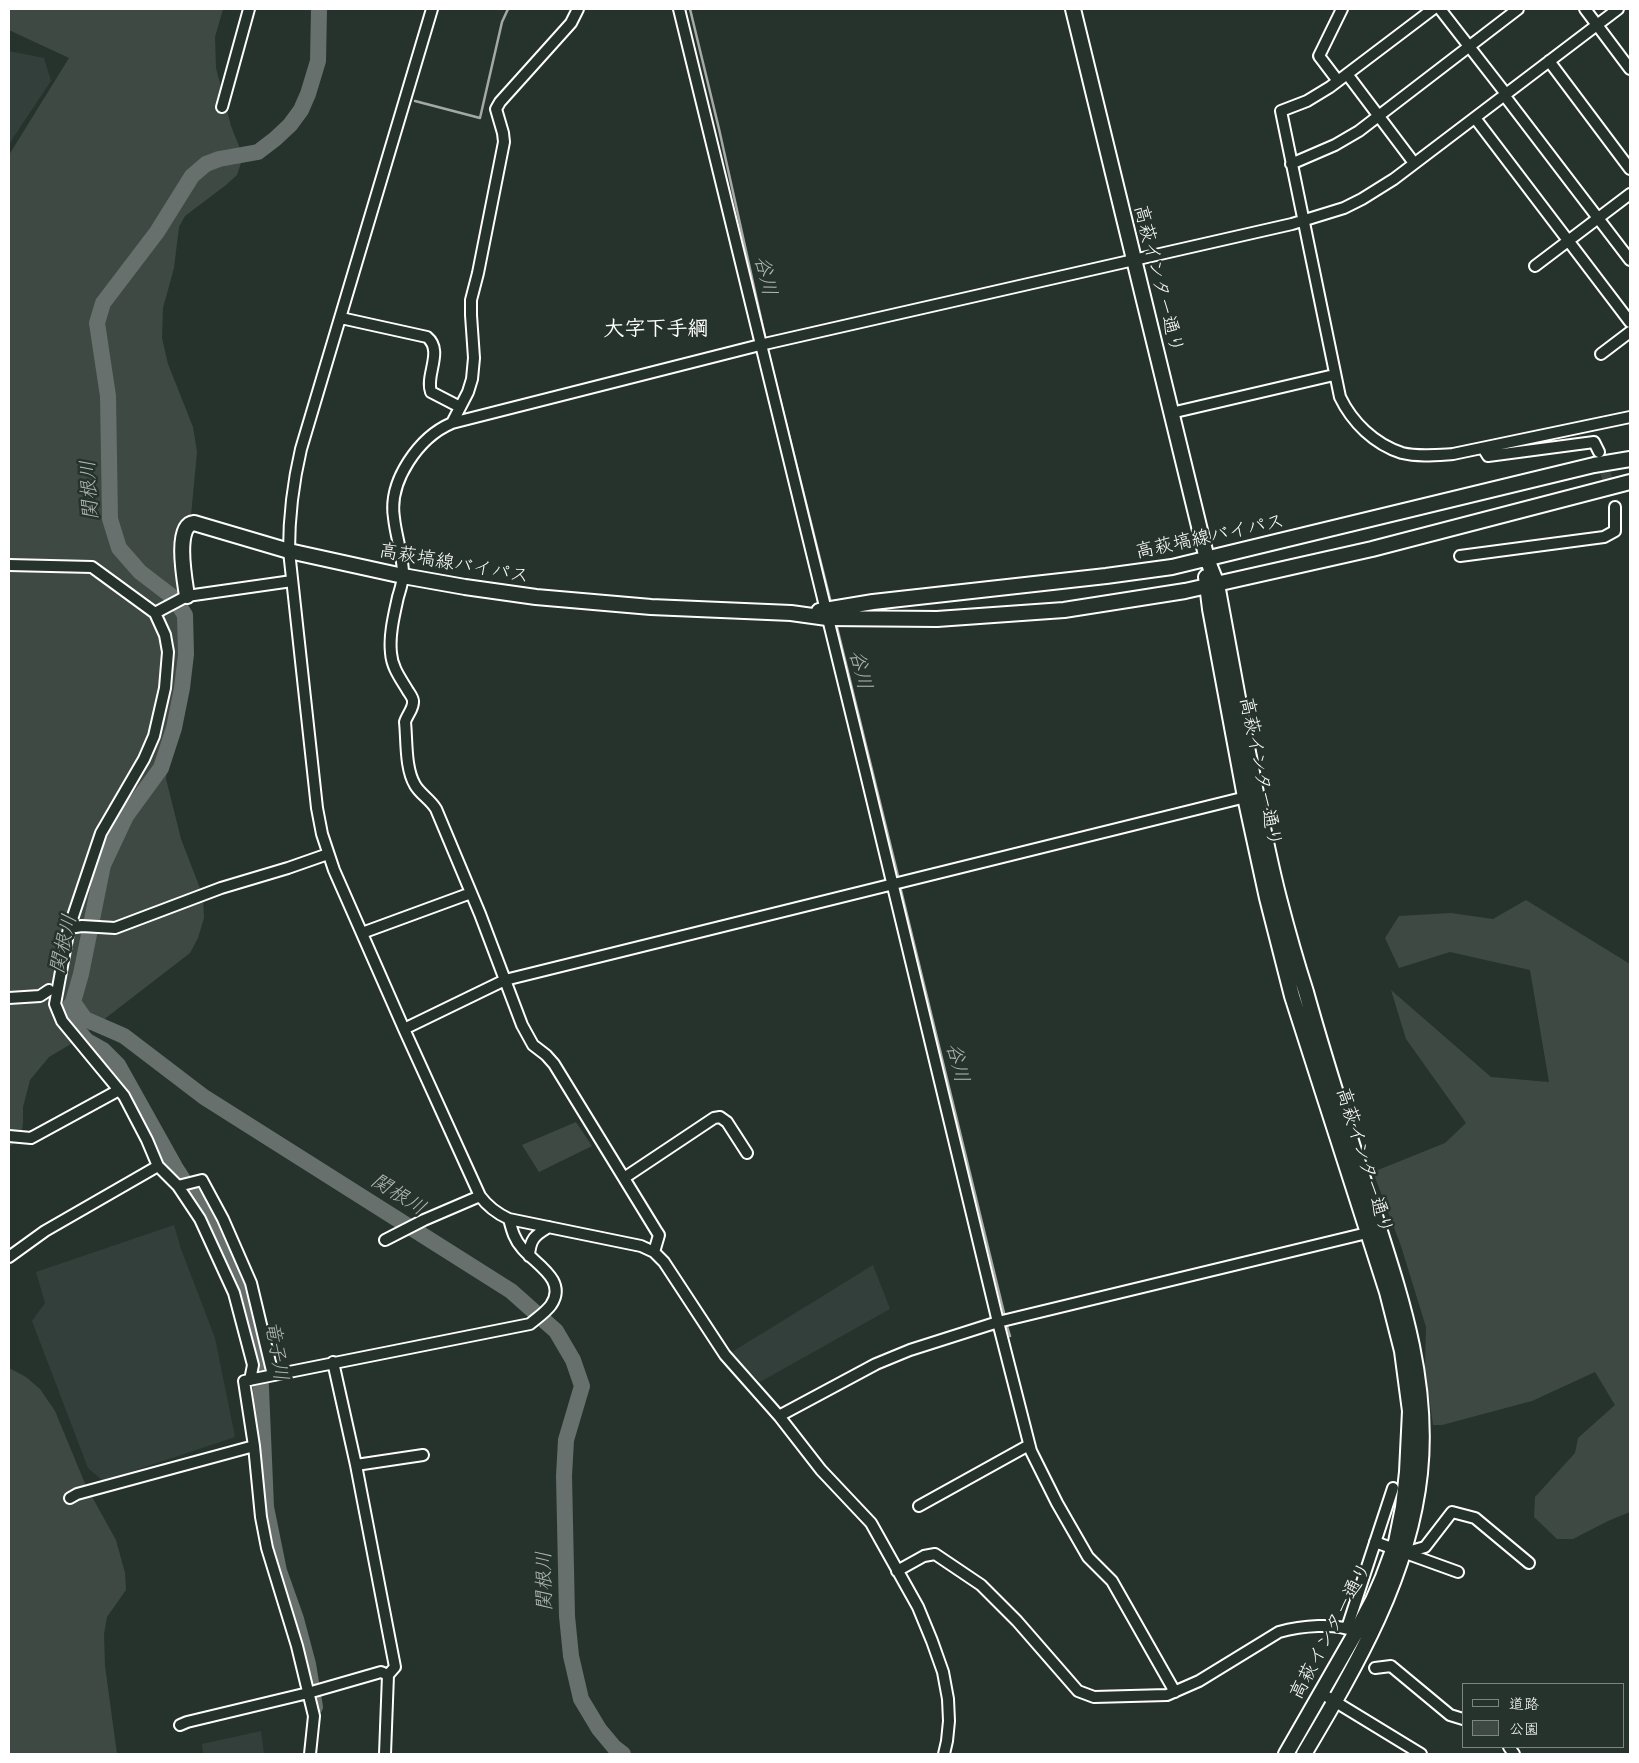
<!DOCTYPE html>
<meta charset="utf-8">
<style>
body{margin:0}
#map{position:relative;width:1639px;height:1763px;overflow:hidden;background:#26332d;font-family:"Patrick Hand","Klee One",sans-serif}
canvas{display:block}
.frame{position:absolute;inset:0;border:10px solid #fff;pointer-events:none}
.legend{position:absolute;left:1462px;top:1683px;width:162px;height:65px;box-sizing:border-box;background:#26332d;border:1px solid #7d8581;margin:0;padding:6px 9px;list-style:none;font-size:15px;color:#fff}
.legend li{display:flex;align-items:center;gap:10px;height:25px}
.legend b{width:25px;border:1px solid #7d8581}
</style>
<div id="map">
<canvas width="1639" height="1763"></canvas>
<div class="frame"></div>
<ul class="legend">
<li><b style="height:6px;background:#26332d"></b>道路</li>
<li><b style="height:14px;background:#3e4944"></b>公園</li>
</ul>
</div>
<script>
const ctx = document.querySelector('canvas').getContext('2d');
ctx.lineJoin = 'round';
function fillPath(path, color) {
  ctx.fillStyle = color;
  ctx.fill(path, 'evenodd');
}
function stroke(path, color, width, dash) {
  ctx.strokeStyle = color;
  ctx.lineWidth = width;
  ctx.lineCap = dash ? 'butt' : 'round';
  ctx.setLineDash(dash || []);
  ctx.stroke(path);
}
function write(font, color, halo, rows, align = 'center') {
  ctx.font = font + ' "Patrick Hand","Klee One",sans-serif';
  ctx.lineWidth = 5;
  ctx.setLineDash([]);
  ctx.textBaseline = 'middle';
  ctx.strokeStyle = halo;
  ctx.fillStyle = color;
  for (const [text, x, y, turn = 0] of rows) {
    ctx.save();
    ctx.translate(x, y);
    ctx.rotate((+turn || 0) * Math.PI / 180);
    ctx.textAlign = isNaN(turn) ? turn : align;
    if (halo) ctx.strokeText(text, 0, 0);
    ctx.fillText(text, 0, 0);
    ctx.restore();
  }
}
const built = new Path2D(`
 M9,51L44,58L51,81L9,144Z
 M174,1225L181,1249L215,1338L235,1437L103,1481L88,1468L32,1321L45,1303L36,1272Z
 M873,1265L890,1309L760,1382L750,1372L732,1352Z
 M261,1731L264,1754H203L202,1744Z`);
const green = new Path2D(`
 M9,9H223L215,37L216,68L231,126L239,146L241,163L237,175L226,185L185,216L179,227L174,268L163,308L162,338L168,364L193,427L197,452L166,779L181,839L203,896L204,918L198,938L190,953L76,1041L49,1057L30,1080L23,1107V1122L21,1138L9,1147V155L69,58L9,30Z
 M1526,900L1630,964V1512L1608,1521L1573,1539H1557L1534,1517L1535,1497L1575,1453L1578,1438L1615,1405L1595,1372L1532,1401L1442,1425H1433L1425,1369L1426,1327L1401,1246L1373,1172L1445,1143L1466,1123L1406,1039L1391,990L1491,1077L1549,1082L1530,970L1450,952L1399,968L1385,938L1399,916L1451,913L1493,919Z
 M576,1122L592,1146L539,1172L522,1145Z
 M9,1368L26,1377L40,1389L55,1411L86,1486L116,1540L125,1573L126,1590L107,1617L104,1634L105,1666L117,1754H9Z`);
const stream = new Path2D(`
 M690,9L719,129L766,341
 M415,101L480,118L502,22L508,9
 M767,347L831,603
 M836,623L899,880
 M900,886L1005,1317
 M1006,1323L1010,1336`);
const river = new Path2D(`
 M73,1002L85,1019L124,1036L204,1097L511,1291L556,1331L573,1360L582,1386L566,1440L564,1476L567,1616L571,1656L581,1699L599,1729L614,1747L623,1754
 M315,1707L308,1664L296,1619L279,1571L266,1507L260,1365L248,1310L232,1266L206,1215L175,1167L118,1065L103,1050L87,1041L75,1028L69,1019L70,1006L73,1002L81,974L103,865L126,816L161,768L174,728L182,688L186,654L185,615L174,598L140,572L119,548L110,519L108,396L97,323L103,303L157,232L192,176L206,164L219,159L258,152L275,139L290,125L301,110L308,94L318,61L319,9`);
const minorTunnel = new Path2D(`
 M1601,457L1615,507`);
const minor = new Path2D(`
 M432,9L301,449C293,483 289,516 289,551L317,808L322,834L334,870L404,1029L480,1196C488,1207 496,1213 509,1219L641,1246L654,1252L664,1262L725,1355L779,1416L821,1470L871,1523L918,1607L932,1641L943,1672L948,1699L949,1721L947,1741L944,1754
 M679,9L865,770L998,1322L1031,1451L1057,1503L1088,1557L1112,1581L1175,1692
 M1433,9L1330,87L1307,101L1281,111L1340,397C1352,422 1374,444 1402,453C1418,457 1437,455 1453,454L1630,417
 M1440,9L1506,94
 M1585,9L1630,69
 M1549,61L1630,169
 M1347,74L1414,163
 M1338,81L1319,56L1342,9
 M1504,95L1630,260
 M222,107L249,9
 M1475,118L1630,322
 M1291,164L1335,145L1359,131L1518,9
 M1535,266L1630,194
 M341,318L427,337C444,351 425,375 431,392L460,407
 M1601,354L1630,332
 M1171,413L1334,375
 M452,423L468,392L472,379L474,358L471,315V300L478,273L504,142L503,133L496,109L500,102L571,23L578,9
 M1483,448L1488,456L1594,442L1599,452
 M1460,556L1604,537L1615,531V507
 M9,565L92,567L155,613L165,635L168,652L165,688L154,736L144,759L101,833L69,928L55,1004L62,1021L124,1096L147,1140L158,1166L178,1186L202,1180L223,1219L251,1283L273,1375
 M155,613L187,596L292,581
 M69,928L82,926L115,928L221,888L288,868L328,854
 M362,933L471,893
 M9,998L40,996L49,990
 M404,1029L505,980L1250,796
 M9,1136L31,1138L119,1090
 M624,1178L714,1118L720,1117L727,1122L747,1153
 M178,1186L200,1219L234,1293L253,1365L250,1380
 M385,1240L424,1220L480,1196
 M654,1252L659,1235L657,1232L554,1064L546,1055L533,1045L522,1025L480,914L436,809C430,799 420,794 415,785C405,768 407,741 405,722C407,715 414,708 413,701C413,698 410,694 408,691C401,679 392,668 391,653C389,635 394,615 398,597C400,590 403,582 403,574C403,555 396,537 394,518C388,481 419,437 452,423L760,345L1292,224L1344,208L1362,199L1394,179L1618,9
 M529,1256C530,1239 535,1235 549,1227
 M9,1257L45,1231L158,1166
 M333,1362L356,1465L395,1667L388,1675L385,1754
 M779,1416L876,1364L910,1350L998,1322L1367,1233
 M356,1465L423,1455
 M70,1498L77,1494L254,1446
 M919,1506L1029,1445
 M1375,1542L1458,1572
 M1404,1553L1425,1547L1452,1512L1475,1518L1529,1563
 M897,1571L924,1556L935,1554L981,1585L1017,1621L1078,1691L1094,1697L1167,1695L1199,1681L1279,1632C1300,1626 1337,1622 1356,1632
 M1347,1628L1393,1488
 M1375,1668L1391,1666L1450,1715L1463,1719
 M1321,1693L1421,1754
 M180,1725L187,1722L308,1693L381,1672L388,1675
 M1509,1747L1514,1754
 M310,1754L314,1716L297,1646L267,1548L261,1517L254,1446L244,1381L530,1324C537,1318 546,1312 551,1305C568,1280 535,1264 522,1248C514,1239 512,1230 509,1219`);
const major = new Path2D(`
 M1073,9L1207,559L1217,584C1227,639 1237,693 1247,747C1257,797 1266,848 1279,898C1287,929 1296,961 1306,992C1325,1061 1347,1129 1369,1197C1398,1289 1430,1375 1420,1473C1409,1577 1356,1666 1304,1754
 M1206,577L1210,609L1245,797L1267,898L1292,996L1387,1292L1402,1351L1410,1411L1407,1472L1403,1507L1396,1542L1383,1577L1373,1600L1356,1632L1286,1754
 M187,596C185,582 174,525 194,523L289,551L403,576L465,587L536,597L651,607L791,613L827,618L937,619L1064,610L1185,591L1372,549L1630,482
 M819,611L873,602L1106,576L1172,567L1594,465L1630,459`);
const streetNames = [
 ["高萩インター通り",1158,279,76],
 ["高萩塙線バイパス",1210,537,-12],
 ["高萩塙線バイパス",454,564,10],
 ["高萩インター通り",1260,772,79],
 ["高萩インター通り",1364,1161,73],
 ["高萩インター通り",1331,1631,-62]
];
const waterNames = [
 ["谷川",765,276,77],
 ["関根川",90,490,-93],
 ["谷川",860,670,76],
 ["関根川",64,944,-77],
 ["谷川",957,1063,76],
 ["関根川",398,1195,32],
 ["竜子川",276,1351,81],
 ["関根川",545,1581,-91]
];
const quarterNames = [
 ["大字下手綱",656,329]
];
fillPath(built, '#333f3a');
fillPath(green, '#3e4944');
stroke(stream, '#a4a9a7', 2.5);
stroke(river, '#67706c', 16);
stroke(minorTunnel, '#3c4742', 10, [10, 5]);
stroke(minor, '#fff', 14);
stroke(major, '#fff', 18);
stroke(minor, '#26332d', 10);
stroke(major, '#26332d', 14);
write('19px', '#fff', '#26332d', streetNames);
write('italic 20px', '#b3b8b6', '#26332d', waterNames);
write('bold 21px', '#fff', '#26332d', quarterNames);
</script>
